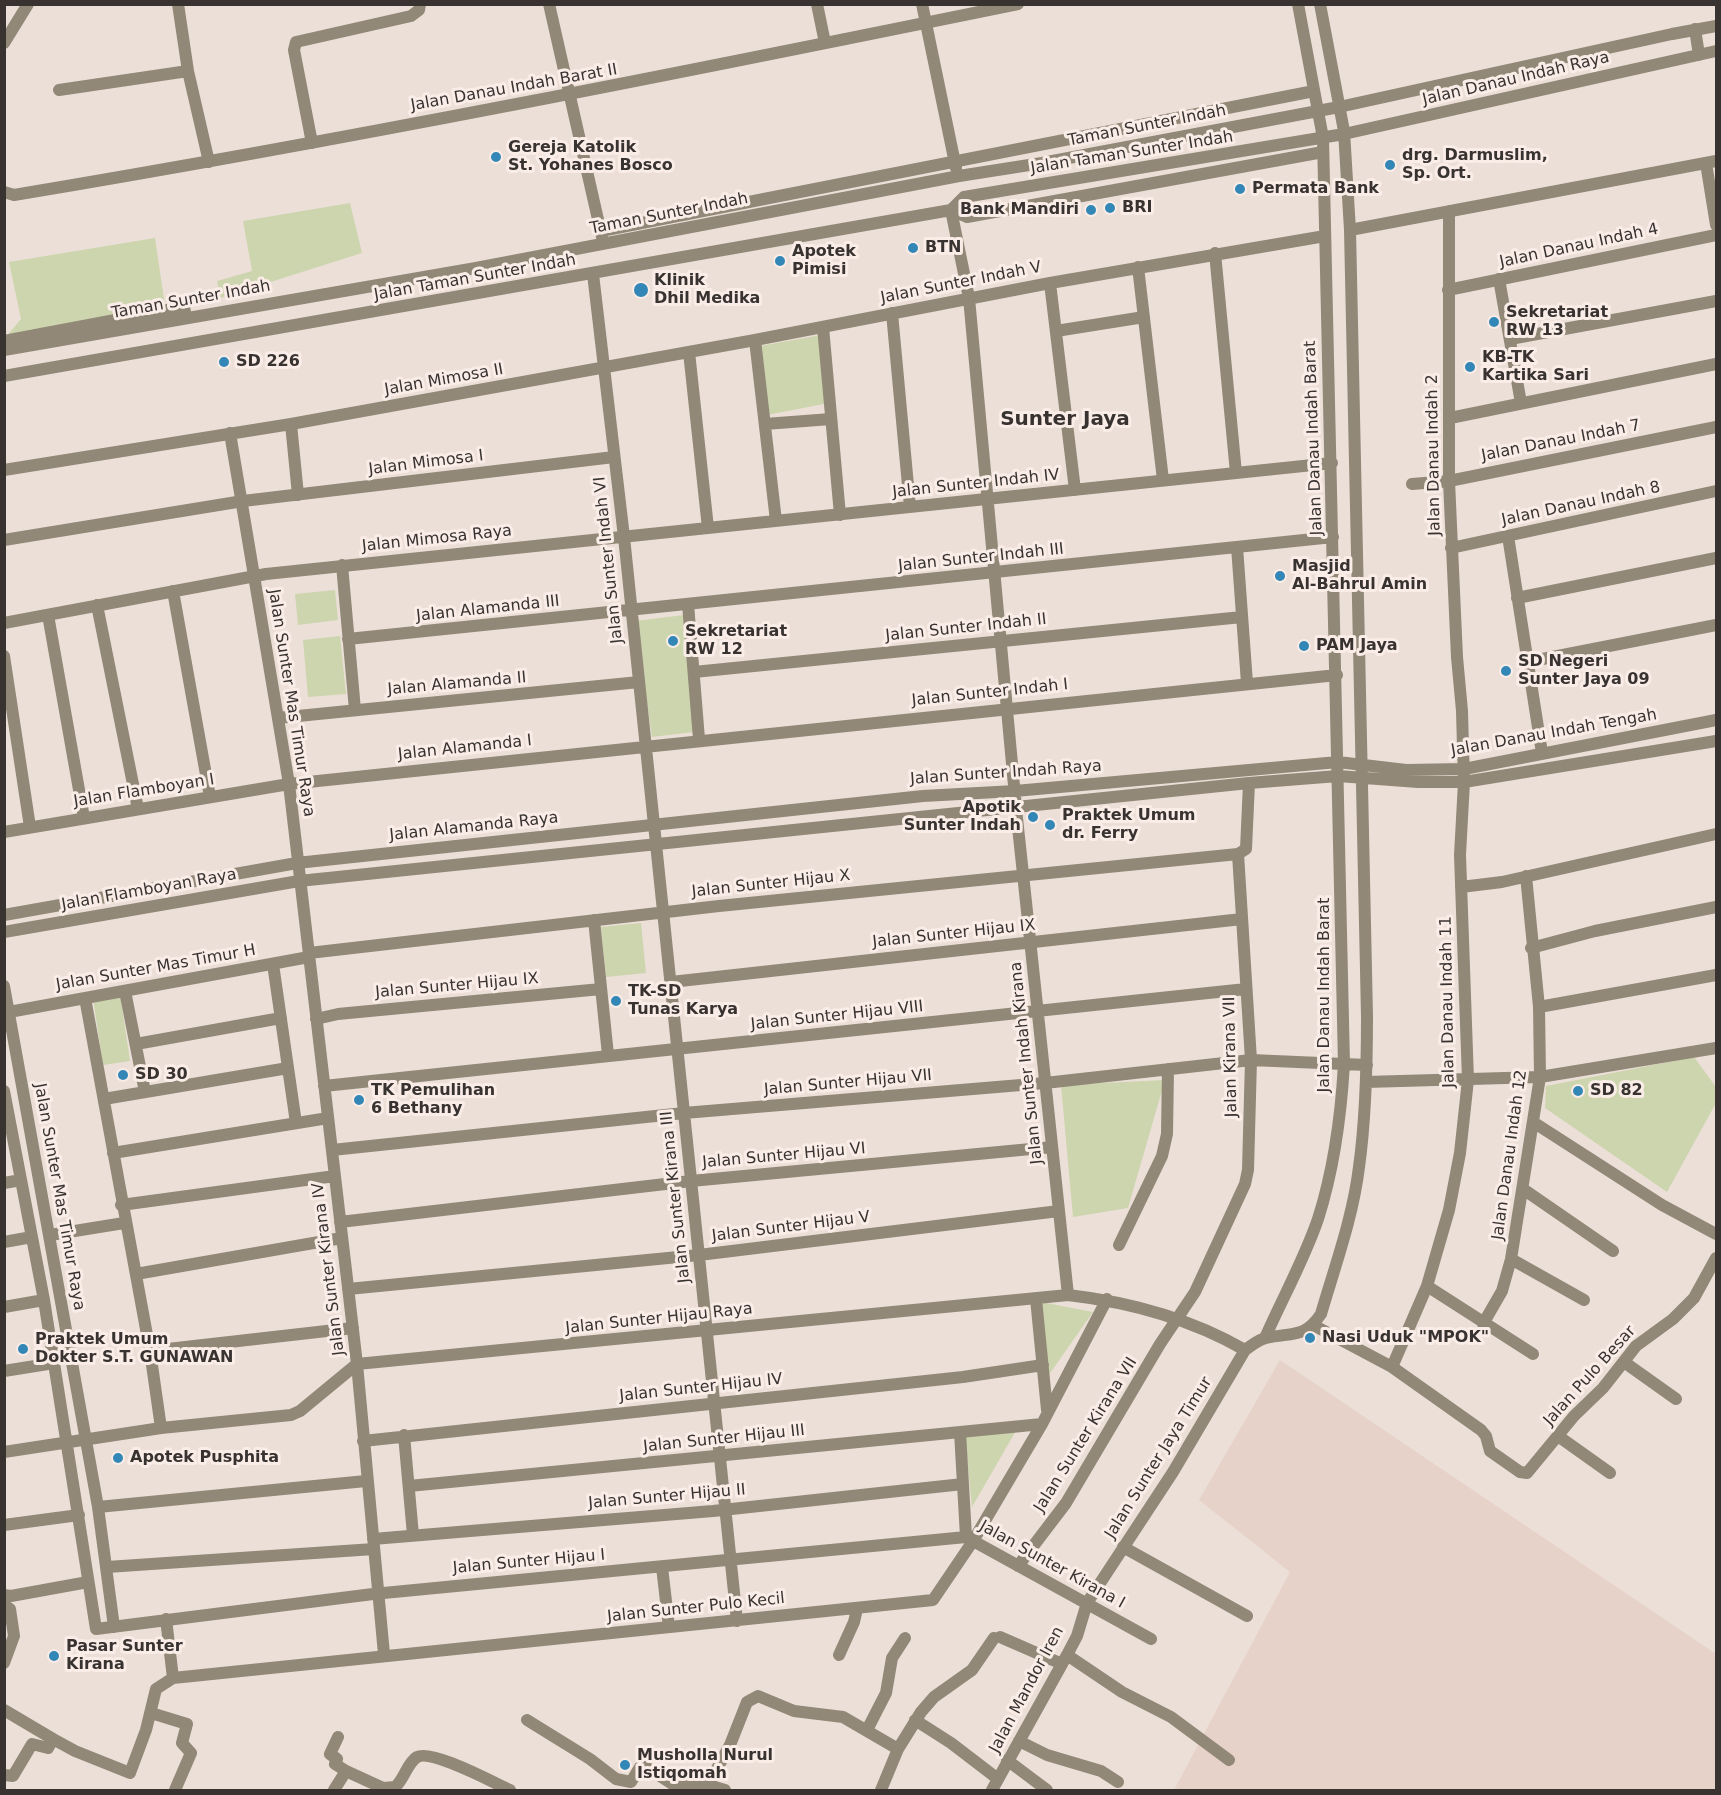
<!DOCTYPE html>
<style>
body{margin:0}
#map{position:relative;width:1721px;height:1795px;overflow:hidden;background:#ecdfd8;font-family:"DejaVu Sans",sans-serif}
canvas{display:block}
.frame{position:absolute;inset:0;border:6px solid #383331;pointer-events:none}
</style>
<div id="map">
<canvas width="1721" height="1795"></canvas>
<div class="frame"></div>
</div>
<script>
const ctx = document.querySelector('canvas').getContext('2d');
ctx.lineJoin = 'round';
function fillPath(path, color) {
  ctx.fillStyle = color;
  ctx.fill(path, 'evenodd');
}
function stroke(path, color, width, dash) {
  ctx.strokeStyle = color;
  ctx.lineWidth = width;
  ctx.lineCap = dash ? 'butt' : 'round';
  ctx.setLineDash(dash || []);
  ctx.stroke(path);
}
function write(font, color, halo, rows, align = 'center') {
  ctx.font = font + ' "DejaVu Sans",sans-serif';
  ctx.lineWidth = 6;
  ctx.setLineDash([]);
  ctx.textBaseline = 'middle';
  ctx.strokeStyle = halo;
  ctx.fillStyle = color;
  for (const [text, x, y, turn = 0] of rows) {
    ctx.save();
    ctx.translate(x, y);
    ctx.rotate((+turn || 0) * Math.PI / 180);
    ctx.textAlign = isNaN(turn) ? turn : align;
    if (halo) ctx.strokeText(text, 0, 0);
    ctx.fillText(text, 0, 0);
    ctx.restore();
  }
}
const built = new Path2D(`
 M1280,1360L1716,1654V1790H1174L1290,1572L1199,1500Z`);
const green = new Path2D(`
 M350,203L362,253L220,298L217,281L252,271L243,221Z
 M155,238L165,306L5,338L21,319L9,262Z
 M821,335L829,403L767,415L760,346Z
 M335,590L338,620L298,625L295,594Z
 M684,615L694,732L652,737L635,621Z
 M340,636L346,694L308,697L303,640Z
 M641,923L646,973L606,977L601,927Z
 M120,994L130,1061L103,1065L93,998Z
 M1694,1057L1716,1087V1103L1667,1192L1545,1108L1546,1086Z
 M1165,1080L1128,1208L1073,1217L1061,1085Z
 M1041,1302L1093,1312L1048,1376Z
 M1017,1429L972,1507L965,1436Z`);
const minor = new Path2D(`
 M178,4L188,71L209,162
 M549,4L602,237
 M817,4L825,43
 M922,4L956,168
 M1695,29L1699,55
 M4,43L28,4
 M59,90L188,71
 M312,143L294,50L296,42L411,16L419,10L420,4
 M1706,163L1716,225
 M4,192L14,195C350,139 684,72 1018,4
 M951,210L969,298L1017,818L1068,1295
 M951,210L964,197L1344,134L1716,51
 M1350,230L1716,161
 M601,231L1314,91
 M1215,253L1236,473
 M1138,267L1163,480
 M593,274L624,537L737,1621
 M1499,279L1521,403
 M1050,283L1075,490
 M1448,290L1716,235
 M892,313L910,507
 M823,327L840,515
 M1056,331L1144,317
 M1510,339L1716,301
 M755,340L776,521
 M4,341L184,307L186,317
 M4,350L476,268L959,176L1042,163L1339,107L1672,34L1716,26
 M689,352L708,528
 M4,376L951,210L967,217L1323,152
 M1450,418L1716,364
 M291,424L298,495
 M765,424L831,419
 M230,433L289,784L357,1364L384,1654
 M4,470L291,424L755,340L1050,283L1325,236
 M1412,484L1449,481L1716,427
 M1508,536L1542,753
 M4,540L243,501L614,457
 M1237,547L1247,683
 M1451,548L1716,491
 M342,565L355,710
 M173,591L210,797
 M1517,598L1716,558
 M688,604L699,739
 M97,605L138,809
 M48,615L84,818
 M4,623L266,574L1332,463
 M348,639L1333,537
 M4,656L30,827
 M1527,662L1716,625
 M694,672L1242,617
 M278,718L639,682
 M4,832L289,784L1337,675
 M1461,887L1502,882L1716,834
 M4,915L297,863L923,796L1015,791L1338,762L1406,770L1464,769L1716,720
 M594,920L608,1055
 M4,932L299,881L1249,783L1338,776L1418,782H1464L1716,741
 M1531,948L1595,931L1716,907
 M309,953L719,906L1238,854
 M273,964L296,1123
 M671,982L1242,919
 M4,986L98,1507L114,1627
 M125,991L145,1092
 M85,998L150,1351L161,1428
 M1539,1007L1716,975
 M9,1012L309,957
 M316,1019L338,1014L601,989
 M136,1044L281,1018
 M1366,1082L1540,1077L1716,1048
 M324,1086L1246,989
 M4,1091L44,1300L96,1629L373,1594L966,1537
 M104,1099L288,1068
 M1533,1122L1662,1205L1716,1234
 M332,1150L684,1113L1045,1083L1251,1060L1367,1065
 M113,1153L328,1118
 M4,1183L21,1180
 M1523,1189L1613,1251
 M121,1205L335,1176
 M340,1222L691,1181L1052,1147
 M50,1235L124,1223
 M4,1242L32,1237
 M1119,1245L1162,1156L1167,1134L1168,1069
 M1511,1259L1584,1300
 M136,1274L342,1238
 M1427,1286L1533,1354
 M348,1289L699,1255L1059,1211
 M1036,1299L1047,1410
 M4,1307L44,1300
 M1483,1324L1502,1291L1511,1259L1540,1077L1539,1007L1526,876
 M1313,1325L1392,1367L1481,1430L1486,1436L1490,1451L1520,1472L1527,1473L1574,1416L1603,1388L1636,1346L1673,1319L1694,1298L1716,1258
 M1265,1338C1282,1299 1304,1260 1318,1219C1334,1169 1341,1116 1344,1064L1323,138L1298,4
 M150,1351L353,1328
 M1624,1362L1676,1399
 M1392,1367L1427,1286L1449,1210L1460,1153L1468,1080L1460,855L1464,782L1462,711L1457,657L1449,481V211
 M4,1371L54,1363
 M960,1432L966,1537L1151,1639
 M404,1435L413,1535
 M1558,1436L1610,1473
 M363,1441L963,1377L1043,1365
 M4,1452L161,1428L291,1415L300,1411L357,1364L1068,1295C1130,1302 1191,1319 1245,1350
 M409,1486L1042,1424
 M98,1507L366,1481
 M4,1525L79,1515
 M373,1539L713,1511L963,1484
 M1123,1547L1247,1616
 M1018,1566L1066,1503L1160,1344L1195,1292L1245,1184L1248,1170L1251,1060L1238,854L1246,849L1249,783
 M107,1567L374,1549
 M662,1567L669,1627
 M4,1595L11,1596L88,1582
 M4,1605L10,1609L14,1636L4,1663
 M166,1619L173,1678L933,1600L973,1541L1042,1424L1107,1299
 M1000,1637L1062,1664
 M839,1655L854,1622L857,1609
 M1067,1655L1122,1692L1171,1717L1229,1760
 M4,1710L53,1739
 M151,1713L187,1724L182,1743L191,1753L175,1790
 M527,1720L590,1759L616,1779L631,1782L640,1767H646L677,1787
 M915,1720L951,1743L998,1779
 M867,1730L886,1693L892,1658L905,1638
 M338,1737L330,1754L337,1759L335,1764L346,1771
 M1019,1741L1047,1755L1101,1771L1118,1782
 M1007,1760L1047,1790
 M4,1775L13,1776L32,1744L48,1748L53,1739L75,1751L130,1773L146,1730L156,1689L173,1678
 M708,1785L730,1745L747,1702L758,1696L794,1711L843,1717L898,1749
 M334,1790L346,1771L383,1788L395,1787C404,1780 407,1763 417,1757C432,1749 494,1783 510,1790
 M675,1790L677,1787L708,1785L725,1790
 M881,1790L898,1749L921,1712L934,1697L972,1670L994,1638
 M992,1790L1067,1655L1077,1636L1087,1603L1173,1472L1245,1350C1251,1346 1259,1339 1266,1338C1292,1332 1304,1339 1321,1314C1335,1266 1353,1217 1359,1167C1366,1117 1367,1066 1367,1016L1350,230L1344,131L1320,4`);
const markers = [
 [496,157,6,"#3387b7"],
 [1390,165,6,"#3387b7"],
 [1240,189,6,"#3387b7"],
 [1110,208,6,"#3387b7"],
 [1091,210,6,"#3387b7"],
 [913,248,6,"#3387b7"],
 [780,261,6,"#3387b7"],
 [641,290,8,"#3387b7"],
 [1494,322,6,"#3387b7"],
 [224,362,6,"#3387b7"],
 [1470,367,6,"#3387b7"],
 [1280,576,6,"#3387b7"],
 [673,641,6,"#3387b7"],
 [1304,646,6,"#3387b7"],
 [1506,671,6,"#3387b7"],
 [1033,817,6,"#3387b7"],
 [1050,825,6,"#3387b7"],
 [616,1001,6,"#3387b7"],
 [123,1075,6,"#3387b7"],
 [1578,1091,6,"#3387b7"],
 [359,1100,6,"#3387b7"],
 [1310,1338,6,"#3387b7"],
 [23,1349,6,"#3387b7"],
 [118,1458,6,"#3387b7"],
 [54,1656,6,"#3387b7"],
 [625,1765,6,"#3387b7"]
];
const streetNames = [
 ["Jalan Danau Indah Raya",1516,79,-13],
 ["Jalan Danau Indah Barat II",514,88,-10],
 ["Taman Sunter Indah",1147,126,-11],
 ["Jalan Taman Sunter Indah",1132,153,-9],
 ["Taman Sunter Indah",669,214,-11],
 ["Jalan Danau Indah 4",1579,246,-12],
 ["Jalan Taman Sunter Indah",475,278,-10],
 ["Jalan Sunter Indah V",961,283,-11],
 ["Taman Sunter Indah",191,300,-10],
 ["Jalan Mimosa II",444,380,-10],
 ["Jalan Danau Indah Barat",1314,438,-92],
 ["Jalan Danau Indah 7",1561,441,-11],
 ["Jalan Danau Indah 2",1434,455,-91],
 ["Jalan Mimosa I",426,463,-7],
 ["Jalan Sunter Indah IV",976,484,-6],
 ["Jalan Danau Indah 8",1581,504,-12],
 ["Jalan Mimosa Raya",437,539,-6],
 ["Jalan Sunter Indah III",981,558,-6],
 ["Jalan Sunter Indah VI",609,560,-96],
 ["Jalan Alamanda III",488,609,-6],
 ["Jalan Sunter Indah II",966,628,-6],
 ["Jalan Alamanda II",457,684,-5],
 ["Jalan Sunter Indah I",990,693,-6],
 ["Jalan Sunter Mas Timur Raya",291,703,81],
 ["Jalan Danau Indah Tengah",1554,733,-10],
 ["Jalan Alamanda I",465,748,-6],
 ["Jalan Sunter Indah Raya",1006,773,-4],
 ["Jalan Flamboyan I",144,791,-9],
 ["Jalan Alamanda Raya",474,827,-6],
 ["Jalan Sunter Hijau X",771,884,-6],
 ["Jalan Flamboyan Raya",149,890,-10],
 ["Jalan Sunter Hijau IX",954,934,-6],
 ["Jalan Sunter Mas Timur H",156,968,-10],
 ["Jalan Sunter Hijau IX",457,986,-5],
 ["Jalan Danau Indah Barat",1325,995,-90],
 ["Jalan Danau Indah 11",1448,1002,-91],
 ["Jalan Sunter Hijau VIII",837,1016,-6],
 ["Jalan Kirana VII",1231,1057,-91],
 ["Jalan Sunter Indah Kirana",1027,1063,-96],
 ["Jalan Sunter Hijau VII",848,1083,-5],
 ["Jalan Danau Indah 12",1510,1155,-82],
 ["Jalan Sunter Hijau VI",784,1156,-5],
 ["Jalan Sunter Mas Timur Raya",59,1197,80],
 ["Jalan Sunter Kirana III",676,1197,-96],
 ["Jalan Sunter Hijau V",791,1227,-7],
 ["Jalan Sunter Kirana IV",329,1269,-97],
 ["Jalan Sunter Hijau Raya",659,1319,-6],
 ["Jalan Pulo Besar",1590,1376,-48],
 ["Jalan Sunter Hijau IV",701,1388,-6],
 ["Jalan Sunter Kirana VII",1086,1435,-58],
 ["Jalan Sunter Hijau III",724,1439,-6],
 ["Jalan Sunter Jaya Timur",1159,1458,-58],
 ["Jalan Sunter Hijau II",667,1497,-5],
 ["Jalan Sunter Hijau I",529,1562,-5],
 ["Jalan Sunter Kirana I",1052,1565,29],
 ["Jalan Sunter Pulo Kecil",696,1608,-6],
 ["Jalan Mandor Iren",1027,1690,-62]
];
const poiNames = [
 ["Gereja Katolik",508,148],
 ["St. Yohanes Bosco",508,166],
 ["drg. Darmuslim,",1402,156],
 ["Sp. Ort.",1402,174],
 ["Permata Bank",1252,189],
 ["BRI",1122,208],
 ["Bank Mandiri",1079,210,"right"],
 ["BTN",925,248],
 ["Apotek",792,252],
 ["Pimisi",792,270],
 ["Klinik",654,281],
 ["Dhil Medika",654,299],
 ["Sekretariat",1506,313],
 ["RW 13",1506,331],
 ["KB-TK",1482,358],
 ["Kartika Sari",1482,376],
 ["SD 226",236,362],
 ["Masjid",1292,567],
 ["Al-Bahrul Amin",1292,585],
 ["Sekretariat",685,632],
 ["RW 12",685,650],
 ["PAM Jaya",1316,646],
 ["SD Negeri",1518,662],
 ["Sunter Jaya 09",1518,680],
 ["Apotik",1021,808,"right"],
 ["Sunter Indah",1021,826,"right"],
 ["Praktek Umum",1062,816],
 ["dr. Ferry",1062,834],
 ["TK-SD",628,992],
 ["Tunas Karya",628,1010],
 ["SD 30",135,1075],
 ["TK Pemulihan",371,1091],
 ["6 Bethany",371,1109],
 ["SD 82",1590,1091],
 ["Nasi Uduk \"MPOK\"",1322,1338],
 ["Praktek Umum",35,1340],
 ["Dokter S.T. GUNAWAN",35,1358],
 ["Apotek Pusphita",130,1458],
 ["Pasar Sunter",66,1647],
 ["Kirana",66,1665],
 ["Musholla Nurul",637,1756],
 ["Istiqomah",637,1774]
];
const quarterNames = [
 ["Sunter Jaya",1065,420]
];
fillPath(built, '#e6d2c8');
fillPath(green, '#ccd5ae');
stroke(minor, '#918877', 12);
for (const [x, y, r, color] of markers) {
  const dot = new Path2D();
  dot.arc(x, y, r, 0, 2 * Math.PI);
  ctx.fillStyle = color;
  ctx.fill(dot);
  stroke(dot, '#faece6', 2);
}
write('16px', '#383331', '#faece6', streetNames);
write('bold 16px', '#383331', '#faece6', poiNames, 'left');
write('bold 20px', '#383331', '#faece6', quarterNames);
</script>
